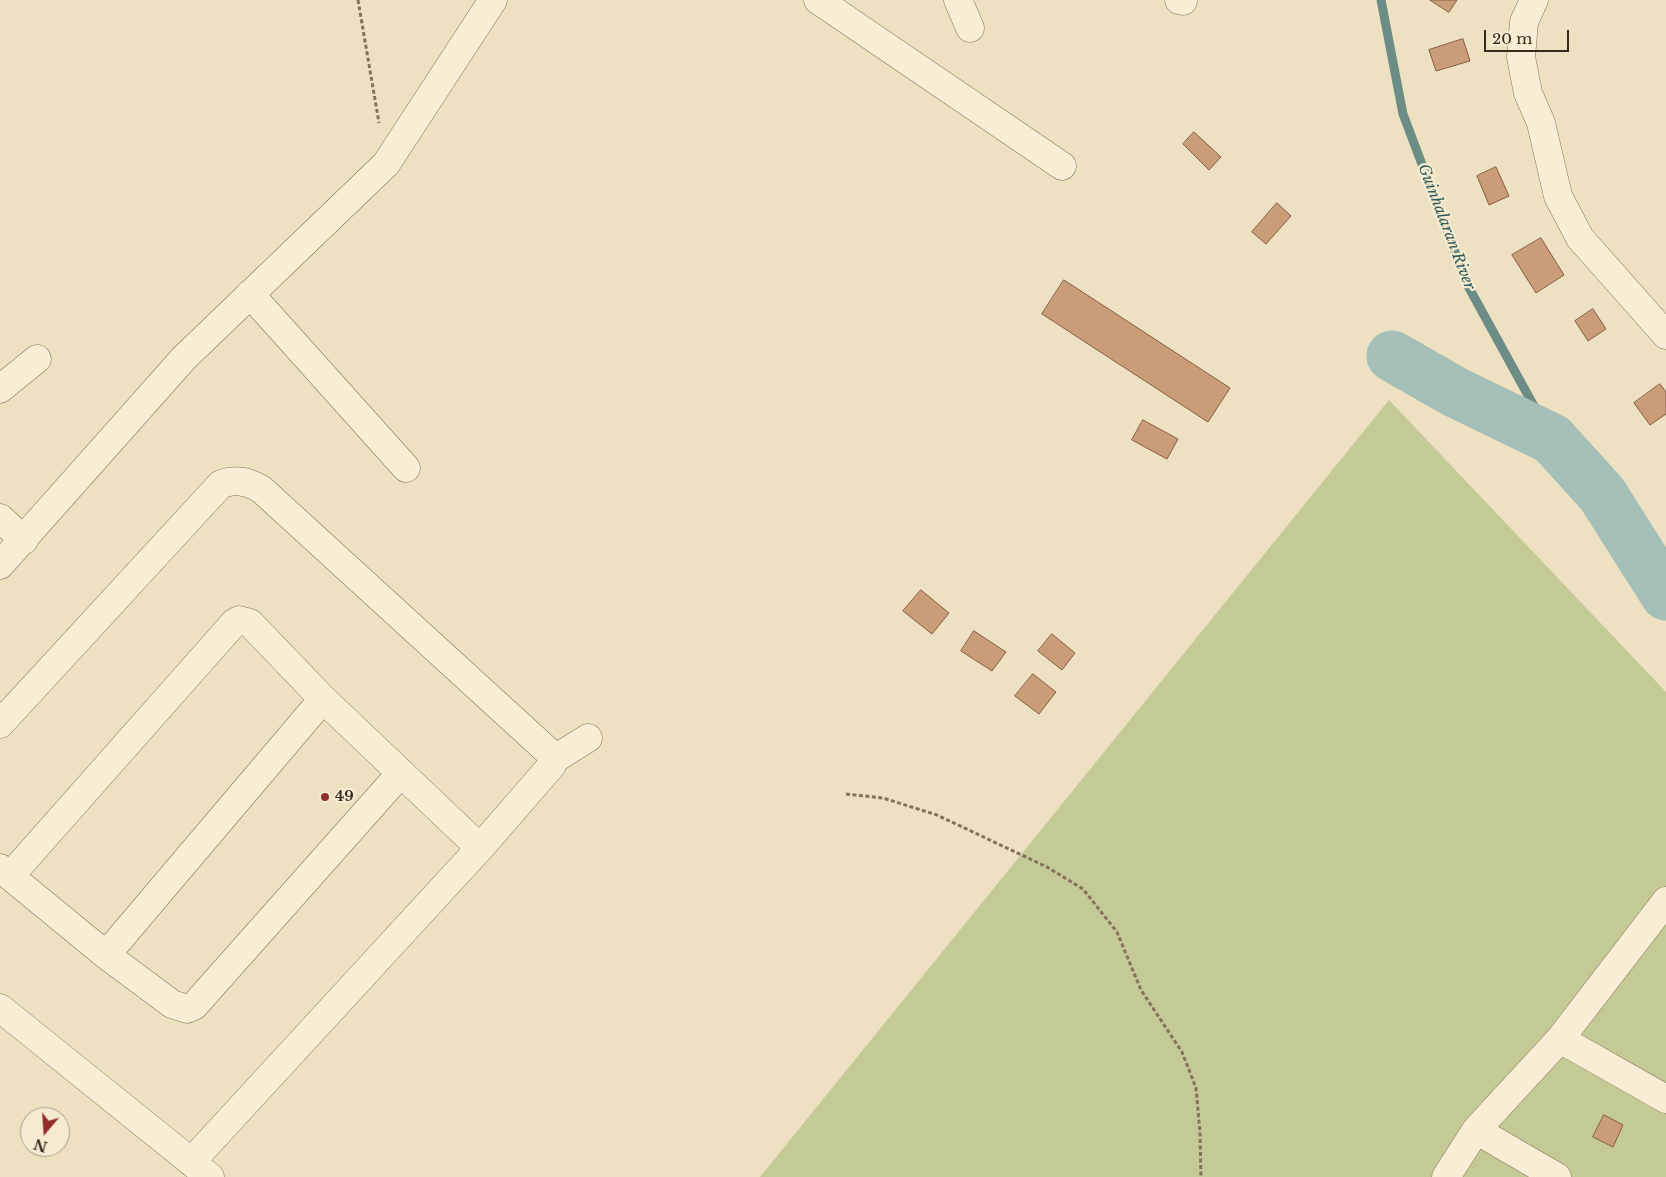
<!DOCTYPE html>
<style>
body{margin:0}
#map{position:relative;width:1666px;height:1177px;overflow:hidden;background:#ede1c2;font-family:"Libre Baskerville",serif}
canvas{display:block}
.north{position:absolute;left:20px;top:1107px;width:50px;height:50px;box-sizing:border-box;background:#f4ebd1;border:1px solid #a89e89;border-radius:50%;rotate:198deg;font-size:14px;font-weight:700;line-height:20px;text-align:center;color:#362a1d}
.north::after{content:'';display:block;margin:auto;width:18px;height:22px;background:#942c2b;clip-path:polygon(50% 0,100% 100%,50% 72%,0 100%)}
.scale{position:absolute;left:1484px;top:30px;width:85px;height:22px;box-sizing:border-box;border:2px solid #362a1d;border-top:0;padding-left:6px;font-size:15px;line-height:18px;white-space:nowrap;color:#362a1d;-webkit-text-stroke:4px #f4ebd1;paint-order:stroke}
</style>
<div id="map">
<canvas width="1666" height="1177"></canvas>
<div class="north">N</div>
<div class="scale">20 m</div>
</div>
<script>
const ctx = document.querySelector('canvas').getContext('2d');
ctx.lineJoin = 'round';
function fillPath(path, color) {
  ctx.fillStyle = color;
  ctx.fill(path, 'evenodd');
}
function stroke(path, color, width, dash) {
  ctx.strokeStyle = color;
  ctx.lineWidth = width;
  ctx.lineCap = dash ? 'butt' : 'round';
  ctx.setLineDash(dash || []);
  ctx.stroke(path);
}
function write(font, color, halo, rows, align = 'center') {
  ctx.font = font + ' "Libre Baskerville",serif';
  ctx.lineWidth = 4.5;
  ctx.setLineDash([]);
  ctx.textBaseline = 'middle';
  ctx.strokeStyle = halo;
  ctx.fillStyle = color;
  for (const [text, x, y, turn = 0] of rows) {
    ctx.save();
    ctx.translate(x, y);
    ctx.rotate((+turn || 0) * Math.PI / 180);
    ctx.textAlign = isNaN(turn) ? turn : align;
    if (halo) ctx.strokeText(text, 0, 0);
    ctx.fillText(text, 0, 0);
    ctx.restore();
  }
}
const green = new Path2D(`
 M1389,400L1666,692V1177H760Z`);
const stream = new Path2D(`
 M1381,0L1403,114L1468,286L1552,439`);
const river = new Path2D(`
 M1392,356L1455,392L1552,439L1602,494L1666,595`);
const building = new Path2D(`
 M1430,0H1457L1449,12Z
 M1463,39L1470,61L1436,71L1429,50Z
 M1194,132L1221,157L1209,170L1183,144Z
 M1496,167L1509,196L1489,205L1477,176Z
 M1277,203L1291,216L1266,244L1252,232Z
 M1541,238L1564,275L1536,293L1512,255Z
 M1064,280L1230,388L1208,422L1042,314Z
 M1593,309L1606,329L1588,341L1575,321Z
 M1660,384L1666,392V414L1650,425L1634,403Z
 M1143,420L1178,439L1167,459L1132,440Z
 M921,590L949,613L932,634L903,611Z
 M974,631L1006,652L992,671L961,651Z
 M1052,634L1075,653L1062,670L1038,651Z
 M1033,674L1056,692L1039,714L1015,696Z
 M1604,1115L1623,1125L1613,1147L1593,1137Z`);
const path = new Path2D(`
 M358,0L379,123
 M846,794L883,798L937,815L1047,867L1083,889L1117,932L1141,990L1182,1052L1196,1088L1200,1132L1201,1177`);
const minor = new Path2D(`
 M818,0L1062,166
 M958,0L970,28
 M1179,0L1183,1
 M1534,0L1524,22L1521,57L1528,93L1541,123L1558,196L1580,238L1666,335
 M250,294L406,468
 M0,389L37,359
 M0,518L24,540
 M0,565L184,358L386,164L493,0
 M0,724L221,484C237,479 246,481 261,489L551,754L552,765L480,848L191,1162
 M553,760L588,738
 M0,868L106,955L172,1004L187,1009L194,1006L401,773
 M10,876L234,623L239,620L250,623L323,699L480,848
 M106,955L323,699
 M0,1008L210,1177
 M1560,1039L1666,901
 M1476,1130L1557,1177
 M1446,1177L1476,1130L1560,1039L1666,1099`);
const markers = [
 [325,797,5,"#942c2b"]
];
const poiNames = [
 ["49",335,797]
];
const waterNames = [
 ["Guinhalaran River",1446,227,69]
];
fillPath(green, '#c3ca96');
stroke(stream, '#6b8d85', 9);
stroke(river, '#a4bfb8', 51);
fillPath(building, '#ca9c78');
stroke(building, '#855d40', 1);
stroke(minor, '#867259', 29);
stroke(path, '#867259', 3, [4, 2.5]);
stroke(minor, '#f8eed5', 28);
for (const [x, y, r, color] of markers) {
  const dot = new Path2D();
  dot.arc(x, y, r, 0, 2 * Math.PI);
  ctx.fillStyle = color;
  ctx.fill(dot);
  stroke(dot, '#f4ebd1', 2);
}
write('bold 14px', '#362a1d', '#f4ebd1', poiNames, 'left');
write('italic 15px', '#2d5654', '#f4ebd1', waterNames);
</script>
